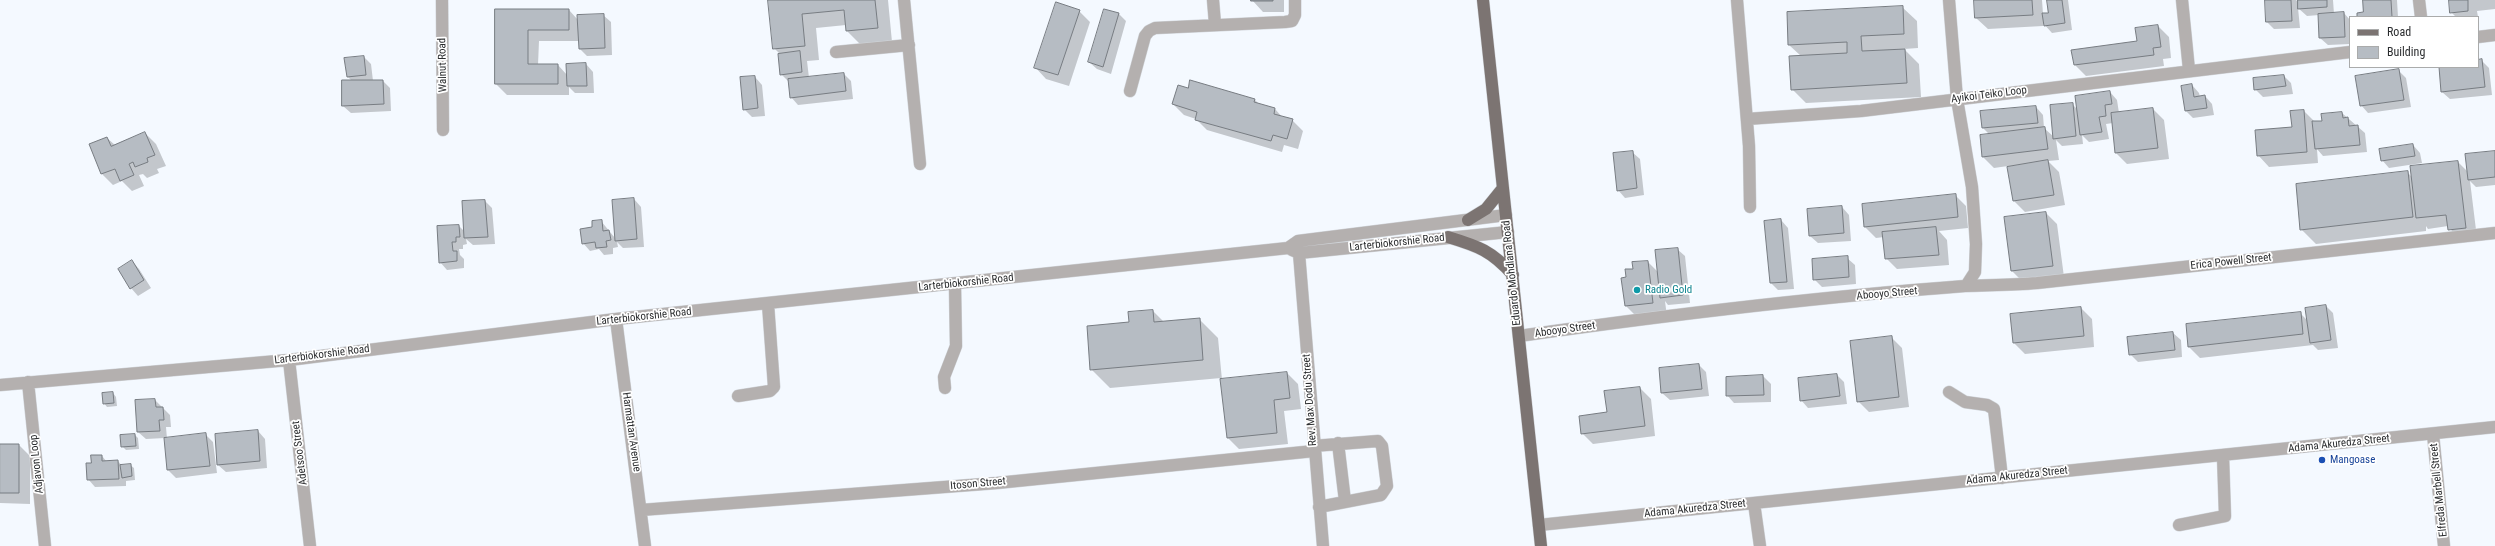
<!DOCTYPE html>
<style>
body{margin:0}
#map{position:relative;width:2495px;height:546px;overflow:hidden;background:#f4f9ff;font-family:"Roboto Condensed",sans-serif}
canvas{display:block}
.legend{position:absolute;left:2349px;top:16px;width:130px;height:52px;box-sizing:border-box;background:#fff;border:1px solid #aaabab;margin:0;padding:5px 7px;list-style:none;font-size:12px;color:#2a2c2e}
.legend li{display:flex;align-items:center;gap:8px;height:20px}
.legend b{width:20px;border:1px solid #aaabab}
</style>
<div id="map">
<canvas width="2495" height="546"></canvas>
<ul class="legend">
<li><b style="height:5px;background:#7c7472"></b>Road</li>
<li><b style="height:11px;background:#b6bcc3"></b>Building</li>
</ul>
</div>
<script>
const ctx = document.querySelector('canvas').getContext('2d');
ctx.lineJoin = 'round';
function fillPath(path, color) {
  ctx.fillStyle = color;
  ctx.fill(path, 'evenodd');
}
function stroke(path, color, width, dash) {
  ctx.strokeStyle = color;
  ctx.lineWidth = width;
  ctx.lineCap = dash ? 'butt' : 'round';
  ctx.setLineDash(dash || []);
  ctx.stroke(path);
}
function write(font, color, halo, rows, align = 'center') {
  ctx.font = font + ' "Roboto Condensed",sans-serif';
  ctx.lineWidth = 3.5;
  ctx.setLineDash([]);
  ctx.textBaseline = 'middle';
  ctx.strokeStyle = halo;
  ctx.fillStyle = color;
  for (const [text, x, y, turn = 0] of rows) {
    ctx.save();
    ctx.translate(x, y);
    ctx.rotate((+turn || 0) * Math.PI / 180);
    ctx.textAlign = isNaN(turn) ? turn : align;
    if (halo) ctx.strokeText(text, 0, 0);
    ctx.fillText(text, 0, 0);
    ctx.restore();
  }
}
const shadow = new Path2D(`
 M769,0H888L892,42L861,45L847,31L846,25L816,28L819,60L807,61L809,78L844,74L851,81L853,99L798,105L791,97L789,82L781,74L780,54L774,48Z
 M1252,0H1284V12H1263Z
 M1975,0H2042L2043,14H2049L2048,0H2068L2072,30L2052,33L2043,23V26L1988,29L1976,18Z
 M2266,0H2296L2299,3V0H2333L2334,14L2344,13L2350,20V44L2328,45L2320,38L2319,15L2307,16L2298,8L2300,28L2274,29L2267,22Z
 M2364,0H2397L2398,17H2358L2364,13Z
 M2450,0H2495V9L2477,11L2478,17H2456L2451,12Z
 M1902,7L1917,21L1918,48L1904,49L1919,64L1921,97L1806,103L1792,89L1801,56L1789,45Z
 M496,10H569L578,20L603,15L611,22L612,55L587,56L580,49L579,41H539L538,65H558L567,75L586,64L593,72L594,93H575L569,87V95H507L496,84Z
 M1105,10L1119,14L1126,21L1111,74L1097,69L1089,62Z
 M1079,11L1090,22L1069,86L1046,79L1035,67Z
 M2158,26L2169,37L2171,58L2163,59L2164,66L2086,76L2075,65L2138,42Z
 M364,57L371,64L373,81H383L390,88L391,111L351,113L343,106L352,81L348,77Z
 M2481,60L2489,68L2492,95L2450,99L2442,92L2440,67H2478V61Z
 M2399,71L2406,78L2411,107L2368,113L2361,105Z
 M2284,76L2291,83L2293,94L2263,97L2255,89Z
 M755,77L762,85L765,116L752,117L744,109Z
 M2192,85L2199,93L2200,97L2205,96L2212,104L2214,115L2193,118L2186,111Z
 M2110,92L2117,100L2119,113L2153,109L2164,120L2169,159L2127,164L2116,153L2113,123L2106,124L2109,139L2089,142L2082,135L2083,144L2062,146L2056,140L2059,160L2048,161L2059,172L2065,205L2025,212L2014,201L2008,166L1994,168L1983,157L1990,135L1983,128L2036,107L2043,115L2044,128L2054,137L2072,104L2077,109Z
 M1255,100L1260,105L1275,109L1283,118L1292,120L1303,131L1298,149L1284,145L1282,152L1207,130L1196,119L1184,115L1173,104Z
 M2304,111L2315,122H2323L2342,113L2365,133L2367,152L2323,156L2317,149L2318,163L2269,167L2258,155L2293,128Z
 M145,133L156,144L166,166L157,169L159,173L147,178L143,174L139,175L144,186L132,191L122,181L113,185L102,174L90,145L107,138L115,145Z
 M2413,145L2420,153L2422,163L2389,168L2382,160Z
 M1632,152L1640,159L1644,195L1625,198L1618,190Z
 M2495,153V185L2476,187L2470,181L2477,238L2460,241L2448,226L2428,229L2426,226V231L2316,244L2301,229L2407,172L2412,177L2458,162L2468,172Z
 M1955,195L1966,206L1968,228L1939,231L1947,240L1949,265L1897,269L1886,258L1884,237L1876,238L1865,227Z
 M634,199L641,207L644,247L623,248L617,242L618,247L613,248V254L604,255L599,249L590,251L583,243L594,228L601,221L615,238Z
 M485,201L492,208L495,244L473,245L466,239L467,244L463,245V249H459L460,255L464,259V268L447,270L440,262L459,226L465,232Z
 M1842,207L1849,215L1851,241L1818,243L1810,236Z
 M2046,213L2057,224L2064,277L2023,282L2012,271L2005,218Z
 M1781,220L1788,228L1794,289L1778,290L1771,283Z
 M1677,249L1685,256L1690,303L1668,305L1665,301L1667,317L1640,320L1626,306L1627,278L1634,269L1648,262L1658,272Z
 M1847,258L1855,265L1856,284L1822,287L1814,279Z
 M132,261L139,269L151,288L138,296L131,288Z
 M2326,306L2333,313L2338,348L2318,350L2313,345L2200,358L2189,347L2300,313L2307,320Z
 M2081,308L2092,319L2094,347L2025,354L2014,343Z
 M1153,311L1164,322L1199,319L1218,338L1222,380L1287,373L1298,384L1301,409L1284,411L1288,444L1239,449L1228,438L1221,378L1110,388L1091,369L1130,323Z
 M2173,333L2181,340L2182,357L2138,362L2130,354Z
 M1891,337L1902,348L1909,407L1869,412L1858,401Z
 M1699,365L1706,372L1709,396L1670,400L1662,393Z
 M1837,375L1844,382L1847,404L1808,408L1801,400Z
 M1763,376L1771,384V402L1734,403L1727,395Z
 M1640,388L1651,399L1655,436L1593,444L1582,433Z
 M113,393L116,397L117,406L107,407L104,403Z
 M155,400L170,415L171,427H166L167,439L206,435L213,442L217,473L176,478L168,470L165,438L146,439L138,432Z
 M258,431L265,439L267,468L226,472L218,465Z
 M135,435L138,438L139,449L126,450L122,446Z
 M0,445H19L30,456V504L0,503Z
 M102,456L107,462L118,461L122,466L130,465L134,468L135,480L126,481V486L95,487L88,479L92,464Z`);
const building = new Path2D(`
 M768,0H875L878,28L846,31L844,10L802,14L805,46L773,49Z
 M1251,0H1273V1H1251Z
 M1974,0H2032L2033,15L1975,18Z
 M2047,0H2062L2065,23L2044,26L2042,13H2048Z
 M2265,0H2291L2292,21L2266,22Z
 M2298,0H2327V7L2298,9Z
 M2363,0H2391L2392,17H2357V13L2363,12Z
 M2449,0H2468V11L2450,13Z
 M1056,2L1080,10L1058,75L1034,68Z
 M1903,6L1904,34L1861,36L1862,51L1905,49L1907,83L1791,90L1789,56L1847,53V42L1788,45L1787,12Z
 M495,9H569V30H528V64H558V84H495Z
 M1104,9L1119,13L1103,67L1088,62Z
 M2344,12L2345,37L2319,38L2318,14Z
 M604,14L605,48L579,49L577,15Z
 M2158,25L2161,47L2153,48L2154,55L2074,65L2071,50L2137,41L2135,28Z
 M800,51L802,72L780,75L778,54Z
 M364,56L366,75L347,77L344,58Z
 M2482,59L2485,87L2441,92L2439,67H2478V60Z
 M586,63L587,86H567L566,64Z
 M2399,69L2404,100L2360,106L2355,76Z
 M844,73L846,91L790,98L788,79Z
 M2284,75L2286,86L2254,90L2253,78Z
 M755,76L758,108L743,110L740,77Z
 M342,80H383L384,104L342,106Z
 M1190,80L1255,99L1254,102L1275,108L1274,114L1293,119L1287,139L1273,135L1271,141L1195,120L1197,112L1172,104L1178,85L1188,88Z
 M2192,84L2194,97L2205,95L2207,108L2185,111L2181,86Z
 M2110,91L2112,104L2105,105L2106,116L2099,117L2102,132L2080,135L2075,96Z
 M2073,103L2076,136L2053,139L2050,105Z
 M2036,106L2038,123L1982,128L1980,111Z
 M2153,108L2158,148L2115,153L2111,113Z
 M2304,110L2307,152L2257,156L2255,130L2292,127L2290,111Z
 M2342,112L2343,118L2348,117L2349,126L2358,125L2360,145L2315,149L2312,121H2322L2321,114Z
 M2045,127L2048,149L1982,157L1980,135Z
 M145,132L155,155L147,158L148,162L135,167L133,162L129,164L134,175L120,181L115,169L101,174L89,144L107,137L111,146Z
 M2413,144L2415,156L2381,161L2379,149Z
 M1633,151L1637,188L1617,191L1613,153Z
 M2495,151V177L2468,180L2465,154Z
 M2048,160L2054,195L2013,201L2007,167Z
 M2458,161L2466,228L2448,230L2446,215L2416,218L2410,166Z
 M2408,171L2413,217L2300,230L2296,184Z
 M1956,194L1958,217L1864,227L1862,204Z
 M634,198L637,239L615,241L612,200Z
 M485,200L488,237L464,238L462,201Z
 M1842,206L1844,233L1809,236L1807,209Z
 M2046,212L2053,266L2011,271L2004,217Z
 M1781,219L1787,282L1770,283L1764,221Z
 M602,220L603,231L609,230L611,240L606,241L607,247L596,248L595,242L582,244L580,229L592,227V221Z
 M459,225L460,237H456V242H452L453,251H457V261L439,263L437,226Z
 M1936,227L1939,255L1885,259L1882,232Z
 M1678,248L1683,295L1660,298L1655,250Z
 M1848,256L1849,277L1813,280L1812,259Z
 M132,260L144,280L130,289L118,269Z
 M1648,261L1653,303L1625,306L1621,278L1626,277L1625,269H1633L1632,262Z
 M2326,305L2331,340L2310,343L2305,308Z
 M2081,307L2084,336L2013,343L2010,314Z
 M1153,310L1154,322L1200,318L1203,360L1090,370L1087,326L1129,322L1128,312Z
 M2301,312L2303,334L2188,347L2186,324Z
 M2173,332L2175,350L2129,355L2127,337Z
 M1892,336L1899,397L1857,402L1850,341Z
 M1699,364L1702,389L1661,393L1659,368Z
 M1287,372L1290,398L1274,400L1277,433L1227,438L1220,379Z
 M1837,374L1840,396L1800,401L1798,378Z
 M1763,375L1764,395L1726,396V377Z
 M1640,387L1645,426L1581,434L1579,416L1607,412L1604,391Z
 M113,392L114,403L103,404L102,393Z
 M155,399L156,407H163L164,420H159L160,431L137,432L135,400Z
 M258,430L260,461L217,465L215,434Z
 M206,433L210,466L167,470L164,438Z
 M135,434L136,446L121,447L120,435Z
 M0,444H19V493H0Z
 M91,455H102V461L118,460L119,479L87,480L86,463H91Z
 M131,464L132,476L122,478L120,465Z`);
const minor = new Path2D(`
 M442,0L443,130
 M904,0L920,164
 M1213,0L1215,24
 M1737,0L1749,146L1750,207
 M1949,0L1957,99L1972,187L1976,244L1975,272L1966,286
 M2182,0L2189,70
 M2419,0L2421,17
 M2478,37L2495,35
 M836,52L909,45
 M1130,91L1145,36L1149,31L1155,28L1285,22L1292,21L1295,15V0
 M1747,119L1861,111L2350,52
 M1298,241L1323,546
 M1292,250L1299,253L1508,232
 M616,319L645,546
 M1519,336C1667,315 1816,297 1965,286C1989,285 2013,285 2037,283L2495,233
 M289,360L310,546
 M28,382L45,546
 M0,385L289,360L616,319L1288,248L1298,241L1506,215
 M945,388L944,377L956,346L955,285
 M1949,392L1965,402L1987,405L1994,409L2002,478
 M738,396L770,391L774,387L768,304
 M2433,434L2444,546
 M1338,443L1345,501
 M1313,446L1378,441L1382,446L1387,486L1381,495L1319,507
 M1754,503L1760,546
 M641,510L997,483L1314,451
 M1539,525L2495,427
 M2179,525L2225,516L2223,456`);
const major = new Path2D(`
 M1483,0L1541,546
 M1468,220L1486,209L1503,188
 M1448,237C1478,246 1492,251 1513,275`);
const markers = [
 [1637,290,4,"#0f9aa8"],
 [2322,460,4,"#1a4fb4"]
];
const streetNames = [
 ["Walnut Road",443,65,-91],
 ["Ayikoi Teiko Loop",1989,95,-7],
 ["Larterbiokorshie Road",1397,243,-6],
 ["Erica Powell Street",2231,262,-6],
 ["Eduardo Mohdlana Road",1512,273,-96],
 ["Larterbiokorshie Road",966,283,-6],
 ["Abooyo Street",1887,294,-5],
 ["Larterbiokorshie Road",644,317,-6],
 ["Abooyo Street",1565,330,-8],
 ["Larterbiokorshie Road",322,355,-7],
 ["Rev. Max Dodu Street",1310,400,-94],
 ["Harmattan Avenue",631,432,82],
 ["Adama Akuredza Street",2339,444,-6],
 ["Adetsoo Street",300,453,-97],
 ["Adjavon Loop",37,464,-96],
 ["Adama Akuredza Street",2017,476,-6],
 ["Itoson Street",978,484,-5],
 ["Elfreda Marbell Street",2439,490,-96],
 ["Adama Akuredza Street",1695,509,-6]
];
const cultureNames = [
 ["Radio Gold",1645,290]
];
const transitNames = [
 ["Mangoase",2330,460]
];
fillPath(shadow, '#0003');
fillPath(building, '#b6bcc3');
stroke(building, '#777c82', 1);
stroke(minor, '#d0d4d9', 13);
stroke(major, '#d0d4d9', 13);
stroke(minor, '#b4b0af', 12);
stroke(major, '#7c7472', 12);
for (const [x, y, r, color] of markers) {
  const dot = new Path2D();
  dot.arc(x, y, r, 0, 2 * Math.PI);
  ctx.fillStyle = color;
  ctx.fill(dot);
  stroke(dot, '#fff', 1.5);
}
write('11px', '#2a2c2e', '#fff', streetNames);
write('11px', '#0d838f', '#fff', cultureNames, 'left');
write('11px', '#164399', '#fff', transitNames, 'left');
</script>
